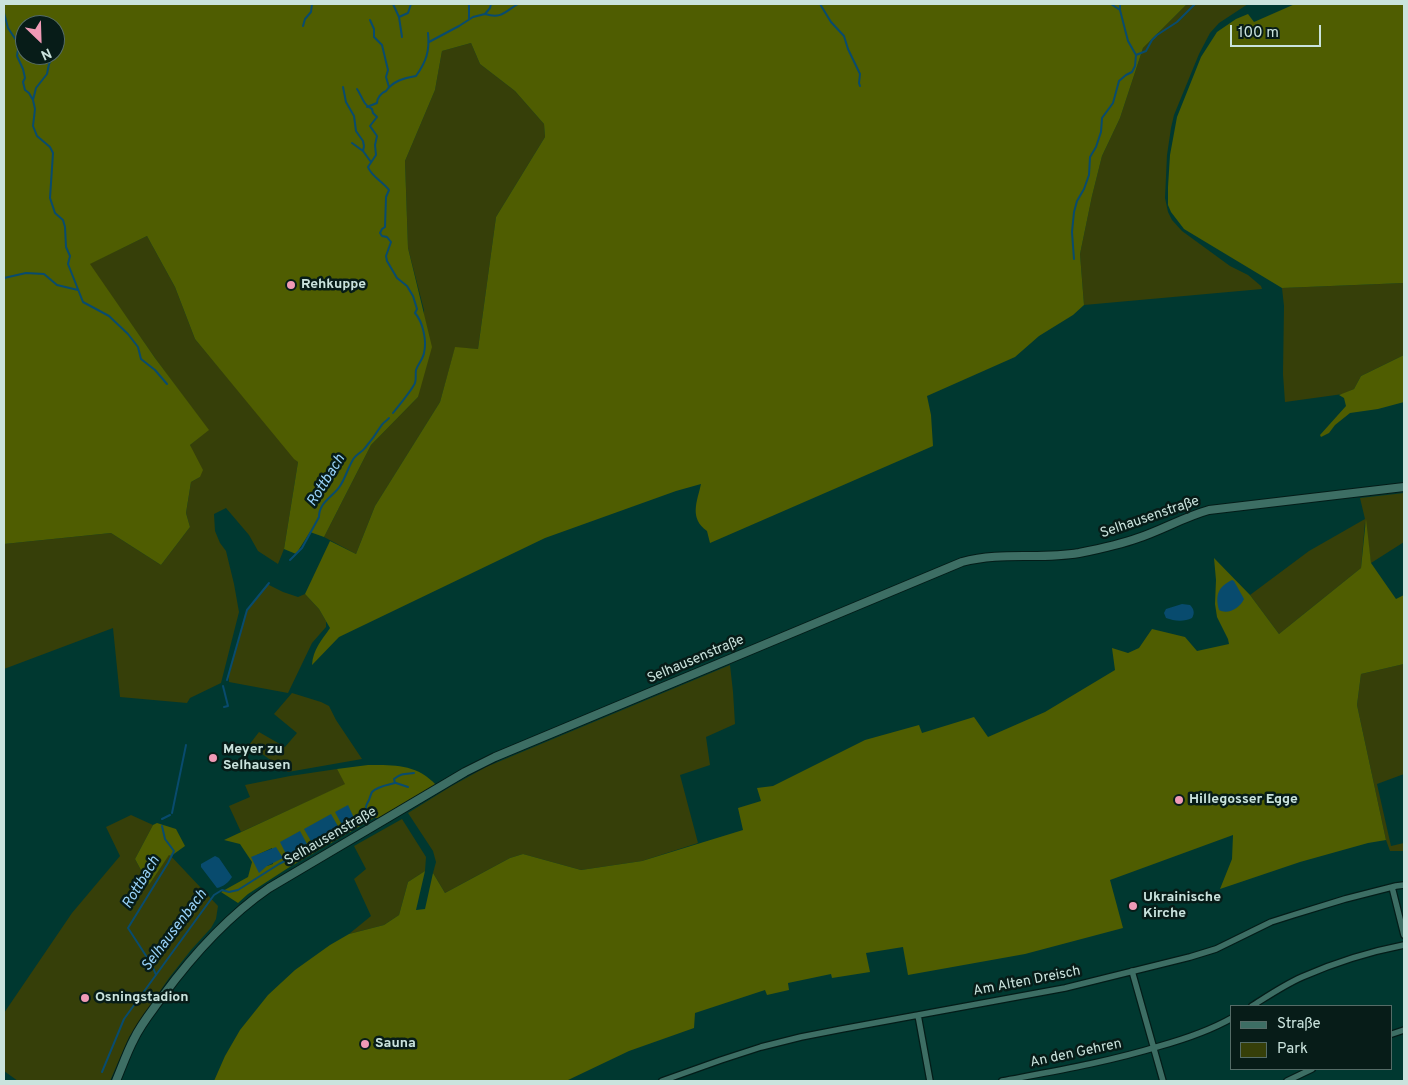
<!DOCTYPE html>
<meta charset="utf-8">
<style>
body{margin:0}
#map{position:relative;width:1408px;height:1085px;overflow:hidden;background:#003830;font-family:Overpass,sans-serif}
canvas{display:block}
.frame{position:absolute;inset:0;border:5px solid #cae3dd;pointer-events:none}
.legend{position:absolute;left:1230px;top:1005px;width:162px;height:65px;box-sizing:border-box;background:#071c18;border:1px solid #556c67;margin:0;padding:6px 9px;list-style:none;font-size:15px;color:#cae3dd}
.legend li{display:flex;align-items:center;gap:10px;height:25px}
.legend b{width:25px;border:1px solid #556c67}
.north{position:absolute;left:15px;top:15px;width:50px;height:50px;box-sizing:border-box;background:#071c18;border:1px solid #556c67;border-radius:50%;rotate:156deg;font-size:14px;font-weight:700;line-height:20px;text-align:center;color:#cae3dd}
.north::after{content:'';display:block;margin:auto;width:18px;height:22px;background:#f09ab6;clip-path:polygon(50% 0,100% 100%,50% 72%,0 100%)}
.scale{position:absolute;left:1230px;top:25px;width:91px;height:22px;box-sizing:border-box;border:2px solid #cae3dd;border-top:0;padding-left:6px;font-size:15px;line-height:18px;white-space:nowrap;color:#cae3dd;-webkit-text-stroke:4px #071c18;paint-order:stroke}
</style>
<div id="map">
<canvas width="1408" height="1085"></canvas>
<div class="frame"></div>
<ul class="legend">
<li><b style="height:6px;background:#3d6e64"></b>Straße</li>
<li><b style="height:14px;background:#363f09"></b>Park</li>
</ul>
<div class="north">N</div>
<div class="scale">100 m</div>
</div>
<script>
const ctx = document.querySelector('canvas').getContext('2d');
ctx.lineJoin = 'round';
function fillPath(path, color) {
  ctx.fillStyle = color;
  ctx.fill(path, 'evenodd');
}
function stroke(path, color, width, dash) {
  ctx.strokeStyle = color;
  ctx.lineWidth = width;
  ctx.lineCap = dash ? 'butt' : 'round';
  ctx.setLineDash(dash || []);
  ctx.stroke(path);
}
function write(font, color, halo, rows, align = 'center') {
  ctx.font = font + ' Overpass,sans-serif';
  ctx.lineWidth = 5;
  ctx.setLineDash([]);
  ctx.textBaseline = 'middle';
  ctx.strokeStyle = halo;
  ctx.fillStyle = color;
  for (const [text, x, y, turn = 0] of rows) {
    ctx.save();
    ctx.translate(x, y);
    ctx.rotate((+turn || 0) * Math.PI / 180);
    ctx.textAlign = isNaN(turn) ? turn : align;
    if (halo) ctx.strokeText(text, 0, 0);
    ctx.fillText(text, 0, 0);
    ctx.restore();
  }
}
const green = new Path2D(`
 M1187,4H1248L1219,23L1210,33L1199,54L1174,115L1171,128L1167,155L1165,198L1168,212L1172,220L1182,231L1230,266L1248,275L1261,286L1262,289L1084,305L1080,254L1092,196L1102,156L1120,118L1143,48Z
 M471,43L480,64L515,91L544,124L545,137L496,217L478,349L455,348L440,402L375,506L356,554L324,537L371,445L418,397L424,310L408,248L405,161L435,90L442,51Z
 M147,236L175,287L195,339L298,462L284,549L278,564L258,551L249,535L226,508L214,514L215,531L220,543L226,551L234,584L239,612L221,683L190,698L187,703L120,697L113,628L4,669V544L111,533L161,565L190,527L186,513L191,482L200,477L190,445L208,430L155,358L89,264Z
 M1404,283V355L1361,376L1354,389L1343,394L1285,402L1283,374L1284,306L1282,288Z
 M1404,493V542L1371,563L1365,522L1361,568L1279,634L1250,595L1309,551L1365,519L1360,498Z
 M267,584L283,592L298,597L305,594L319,609L326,621V627L312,643L288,693L229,682V673L245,614Z
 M1404,664V774L1377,784L1391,846L1404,843V851H1390L1386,840L1357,705L1361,674Z
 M730,665L733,692L735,724L706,737L710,765L680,775L698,843L642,861L581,870L523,854L510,858L445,893L433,873L436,862L433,851L408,813L450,787L486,767Z
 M292,693L321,702L329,706L336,720L362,759L288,772L249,745L259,732L285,747L297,733L274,714Z
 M337,769L346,784L241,832L229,806L250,797L245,785L290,776Z
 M131,815L153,825L135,859L149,885L169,854L218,906L216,919L211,928L191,950L169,978L129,1037L110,1081H18L4,1071V1013L72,913L120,856L106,827Z
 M402,819L426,857L425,871L408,882L399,915L384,925L349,934L371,916L354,879L366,869L354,846Z`);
const forest = new Path2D(`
 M4,4H1187L1143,48L1120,118L1102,156L1092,196L1080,254L1084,305L1073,315L1039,336L1015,357L927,396L931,415L933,446L710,543L707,531C689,518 697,502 701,484L676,491L545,538L339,637L312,665C313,649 322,640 330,628L319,609L305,594L330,541L356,554L375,506L440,402L455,347L478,349L496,217L545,137L544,124L515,91L480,64L471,43L442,51L435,90L405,161L408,248L432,347L418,397L371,445L324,537L310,532L296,554L284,549L298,462L294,459L195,339L175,287L147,236L90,264L155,358L209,430L190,445L203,470L200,477L191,482L186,513L190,527L161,565L111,533L4,544ZM25,25H55V55H25Z
 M1295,4H1404V283L1282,288L1184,229L1171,212L1168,205V187L1170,155L1177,117L1201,57L1217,32L1236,19L1248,14L1254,22Z
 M1404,355V402L1378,409L1350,413L1335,425L1329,433L1321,437L1320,435L1346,406L1344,398L1339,395L1354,389L1361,376Z
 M1366,519L1371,563L1396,599L1404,595V664L1361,674L1357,705L1386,840L1368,843L1300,862L1220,889L1232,859L1233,835L1110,880L1123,928L1025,954L908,975L903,947L866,953L870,972L832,978L831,974L788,983L789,990L767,995L765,990L695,1013L694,1028L629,1051L566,1081H214L225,1056L240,1030L268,995L295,970L330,945L349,934L384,925L399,915L408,882L425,871L416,910L425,909L433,873L445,893L510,858L523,854L581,870L642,861L743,830L738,808L761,801L757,788L773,786L865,740L919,725L922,733L974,717L988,737L1045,712L1115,670L1112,648L1128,653L1139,648L1152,629L1185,637L1197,651L1229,644L1228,639L1217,617L1215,604L1216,580L1214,558L1250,595L1279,634L1361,568Z
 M368,765C394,765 417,764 436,785L379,818H374L288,868L248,894L238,903L221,892L248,877L252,862L240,844L224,840L345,784L337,769ZM272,848L273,864L267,866L257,855Z
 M157,823L176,829L185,846L171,856L169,855L149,885L135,859L153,825Z`);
const water = new Path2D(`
 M1232,580L1234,581L1244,599C1240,608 1228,615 1219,610C1215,595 1218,587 1232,580Z
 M1182,604L1190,605C1194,609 1195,613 1192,618C1184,622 1174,621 1166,618L1164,613L1166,609Z
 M348,805L354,818L342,825L335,812Z
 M331,814L339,828L312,843L304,829Z
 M300,831L307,844L287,856L280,842Z
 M276,847L283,858L267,866L259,873L251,857Z
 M215,856L219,858L232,877C229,882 223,887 217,888L201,867V864Z`);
const stream = new Path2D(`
 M393,4L399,17L402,37
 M820,4L831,22L844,36L848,49L860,74L859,83L860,86
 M1111,4L1120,10
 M4,13L8,28L16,40L18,49L17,56L23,69L25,78L23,82L25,90L29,93L33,100L35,109L33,126L37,136L50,147L53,153L50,198L55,213L63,220L65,227L66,247L70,256L68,264L83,302L109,316L128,334L138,347L141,359L155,370L167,384
 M485,14C502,19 504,12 518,4
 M399,17L408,13L411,4
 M469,19V4
 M370,20L374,29V37L382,45L388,70L386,77L389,87
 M303,26L305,19L311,12L312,4
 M429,42L459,26L473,17L485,14L490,8L491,4
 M55,53L56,51
 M1136,55L1146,51L1152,40L1157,35L1177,22L1195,4
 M343,87L346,102L354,116L356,131L363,141L364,146L363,151
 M357,89C362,96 363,105 372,109L373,113L377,117L370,126L377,136L375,145L376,155L368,167C371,176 383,182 389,190L386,197L385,227L382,229L380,233L382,236L387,237L391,242L386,256L387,261L397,278L407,286L413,296L417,309L415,313C423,322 427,341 424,353C423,359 418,364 416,370C415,375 417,381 414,385C408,395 400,404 393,413
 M33,100L36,88L47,74L49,64L54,55
 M367,107L377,103C377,98 381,93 386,91C393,81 404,78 416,76C426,62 430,51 428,33
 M352,143L363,151L371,162
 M1074,259L1072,232L1074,212L1077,201L1084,189L1089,175L1090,157L1096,147L1101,132L1102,118L1113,103L1119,81L1126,75L1132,72L1135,66L1136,55L1128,41L1120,10V4
 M4,278L26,273L44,274L57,285L78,290
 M290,560L302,548L319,517C319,502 333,497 340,486C346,477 348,467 354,458C357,454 362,452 365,448C371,441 376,434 381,426C383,422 387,421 389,418
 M227,680L247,610L269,583
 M223,686L228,706L224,707
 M396,783L408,787
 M172,813L186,745
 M162,819L170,815
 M156,975L152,965L128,928L168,863L174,851L165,839L162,826
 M102,1072L124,1019L214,895L222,890L229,892L238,890L279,864L368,817L369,814C364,807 366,806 369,800C370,797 371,794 372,792C378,786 388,785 395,783L394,779C402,773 404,774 414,773`);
const minor = new Path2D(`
 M1392,887L1404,935
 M1132,971L1163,1081
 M1252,1006C1268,996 1284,985 1302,977C1336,962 1368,952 1404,945
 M918,1015L930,1081
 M1392,1034L1404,1030
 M662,1081L721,1060L761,1047L801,1037L842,1029L1065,988L1190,957L1216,949L1271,922L1293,915L1345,899L1396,886L1404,885
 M1002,1081C1055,1071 1108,1062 1160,1046C1185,1039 1209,1031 1232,1018
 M1287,1081L1312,1069`);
const tertiary = new Path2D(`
 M116,1081C122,1067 127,1052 134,1039C141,1024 152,1011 162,997C192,956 227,917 269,888L465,772L495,757L962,562C1002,551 1039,560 1079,553C1099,549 1119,545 1138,538C1162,530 1184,517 1209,510L1404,487`);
const markers = [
 [291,285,5,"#f09ab6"],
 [213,758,5,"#f09ab6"],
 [1179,800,5,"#f09ab6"],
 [1133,906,5,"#f09ab6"],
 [85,998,5,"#f09ab6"],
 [365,1044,5,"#f09ab6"]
];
const poiNames = [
 ["Rehkuppe",301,285],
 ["Meyer zu",223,750],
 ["Selhausen",223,766],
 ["Hillegosser Egge",1189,800],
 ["Ukrainische",1143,898],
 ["Kirche",1143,914],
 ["Osningstadion",95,998],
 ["Sauna",375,1044]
];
const streetNames = [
 ["Selhausenstraße",1150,518,-19],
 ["Selhausenstraße",696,660,-23],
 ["Selhausenstraße",331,837,-30],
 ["Am Alten Dreisch",1027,982,-11],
 ["An den Gehren",1076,1054,-12]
];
const waterNames = [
 ["Rottbach",327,481,-58],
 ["Rottbach",142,883,-59],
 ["Selhausenbach",175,931,-53]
];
fillPath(green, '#363f09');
fillPath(forest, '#4f5d01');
fillPath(water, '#084b6e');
stroke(stream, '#084b6e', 2);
stroke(minor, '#031c18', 8);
stroke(tertiary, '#031c18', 10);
stroke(minor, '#3d6e64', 5.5);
stroke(tertiary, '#3d6e64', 8);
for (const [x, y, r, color] of markers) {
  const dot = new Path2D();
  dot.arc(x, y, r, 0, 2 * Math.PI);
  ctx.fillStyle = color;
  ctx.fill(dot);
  stroke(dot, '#071c18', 2);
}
write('bold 14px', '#cae3dd', '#071c18', poiNames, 'left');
write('14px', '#cae3dd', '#071c18', streetNames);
write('italic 15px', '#98d2f9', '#071c18', waterNames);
</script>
